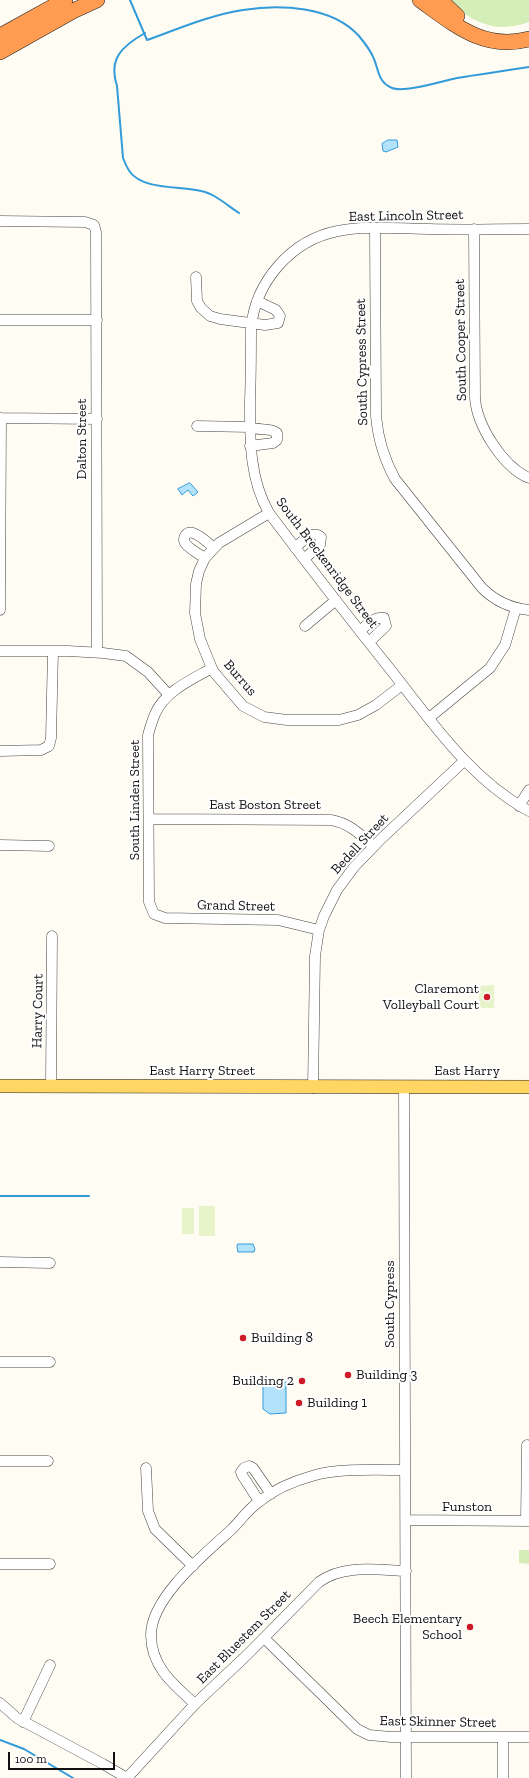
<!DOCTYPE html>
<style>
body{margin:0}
#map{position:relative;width:529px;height:1778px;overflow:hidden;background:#fffcf3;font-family:"Zilla Slab",serif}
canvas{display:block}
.scale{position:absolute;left:8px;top:1752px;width:107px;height:18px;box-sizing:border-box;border:2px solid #101010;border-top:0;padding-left:5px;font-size:12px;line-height:14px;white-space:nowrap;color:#101010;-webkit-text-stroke:3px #fff;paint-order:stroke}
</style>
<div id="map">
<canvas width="529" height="1778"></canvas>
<div class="scale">100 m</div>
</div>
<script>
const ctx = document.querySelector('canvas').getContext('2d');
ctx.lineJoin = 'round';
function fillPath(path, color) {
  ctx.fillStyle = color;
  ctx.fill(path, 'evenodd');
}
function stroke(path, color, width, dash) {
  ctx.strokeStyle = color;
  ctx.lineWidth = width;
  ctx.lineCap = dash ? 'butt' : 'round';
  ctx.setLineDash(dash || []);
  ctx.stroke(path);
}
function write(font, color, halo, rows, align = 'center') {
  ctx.font = font + ' "Zilla Slab",serif';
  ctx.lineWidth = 4;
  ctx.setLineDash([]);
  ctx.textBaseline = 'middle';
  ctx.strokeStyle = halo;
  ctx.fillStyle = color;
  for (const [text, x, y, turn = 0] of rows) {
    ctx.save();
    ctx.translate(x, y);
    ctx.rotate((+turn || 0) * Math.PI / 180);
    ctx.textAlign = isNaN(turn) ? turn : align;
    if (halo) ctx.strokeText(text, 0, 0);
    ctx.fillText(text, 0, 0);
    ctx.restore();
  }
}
const green = new Path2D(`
 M448,0H529V22C496,34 472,23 448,0Z
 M519,1550H529V1564L519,1563Z`);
const pitch = new Path2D(`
 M494,985V1008H479V986Z
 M199,1206H215V1236H199Z
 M182,1208H194V1234H182Z`);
const water = new Path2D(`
 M388,140H397L398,147L386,152L383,151L382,144Z
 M190,483L198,492L193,496L188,490L182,495L178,489Z
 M238,1244H253L255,1249L254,1252H238L237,1247Z
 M270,1379H273L276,1382H286V1413L270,1414L263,1409V1385H267V1382Z`);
const stream = new Path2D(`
 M130,0L147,40C178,29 210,15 243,10C280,4 332,6 359,36C364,42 371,51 374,59C379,71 378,82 392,88C404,93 443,81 457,78C481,74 505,71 529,67
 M145,33C122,46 108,59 117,86L123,158C125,163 127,168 130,172C143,190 181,186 201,191C214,193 228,206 239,213
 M0,1196H89
 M0,1740L24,1749L73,1778`);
const minor = new Path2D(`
 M0,221L85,222L94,225L96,232L97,652
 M375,229L376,416C378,439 384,459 395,479L482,588C495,601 510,608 529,610
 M474,229L475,398C477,426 503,467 529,478
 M529,229C496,229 462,230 429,229C399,229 367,225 338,231C291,240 255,282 251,329C251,352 251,376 250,400C250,439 249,478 269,513C309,566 349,618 390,669C431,721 470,779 529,811
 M196,277L197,301L201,308L210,316L220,319L265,325L278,323L280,316L276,310L257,301
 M0,320H97
 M0,418L97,419
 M197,426L250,427C258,431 270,427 277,433V440L273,443L250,446
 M269,513L219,543L205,558L199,571L196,584L195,613L200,639L213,671L243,706L264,717L287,720H339L358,715L376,705L402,685
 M295,548C302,542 312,529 321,537L320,545L304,559
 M205,558C199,554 189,549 185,543C182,537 187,531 193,533C200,535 208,543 213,547
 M0,610L1,418
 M305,626L336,600
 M360,631C367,625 374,616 384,618L386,626L369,642
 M0,651H68L103,653L126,656L148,672L169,695
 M212,668C191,680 165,691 155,714C152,721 150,728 148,735L149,902L154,914L165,918L278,920L319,930
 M429,718L490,668L505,645L516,608
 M0,751L41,750L49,746L51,738L53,651
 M519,806L529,790
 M149,819L331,820C349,823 360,834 373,846
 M0,845L49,846
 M51,1087L52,936
 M404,1087L406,1778
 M313,1088L315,956L319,930L324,916L337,890L354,867L381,839L464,761
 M0,1262L50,1263
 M0,1362H50
 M0,1461H48
 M146,1468L148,1511L155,1529L193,1566
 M259,1501L242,1475L241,1472L244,1468L249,1466L253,1468L271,1494
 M406,1520L529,1521
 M526,1521L527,1445
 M0,1564H50
 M264,1638L357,1729L369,1735L391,1737H529
 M0,1703L17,1718L103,1764L127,1778
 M195,1704C174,1685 151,1667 151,1635C151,1597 206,1553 232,1529C241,1520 249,1508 260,1501C275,1489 294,1481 312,1476C337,1468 378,1470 405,1470
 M23,1722L50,1665
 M503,1737V1778
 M127,1778L195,1704L248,1654L319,1582C343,1564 377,1570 406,1571`);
const major = new Path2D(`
 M0,1086L529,1087`);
const highway = new Path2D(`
 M420,0C455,25 484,51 529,39
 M440,0L457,16
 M0,36L65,0
 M0,52L73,11L97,0`);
const markers = [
 [487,997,4,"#ce1a27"],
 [243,1338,4,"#ce1a27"],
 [348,1375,4,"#ce1a27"],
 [302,1381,4,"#ce1a27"],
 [299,1403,4,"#ce1a27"],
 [470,1627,4,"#ce1a27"]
];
const streetNames = [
 ["East Lincoln Street",406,216,-1],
 ["South Cooper Street",461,340,-91],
 ["South Cypress Street",362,362,-91],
 ["Dalton Street",82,439,-90],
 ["South Breckenridge Street",327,563,53],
 ["Burrus",240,678,49],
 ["South Linden Street",135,800,-90],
 ["East Boston Street",265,805],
 ["Bedell Street",360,844,-47],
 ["Grand Street",236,906,1],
 ["Harry Court",38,1011,-89],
 ["East Harry Street",202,1071],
 ["East Harry",467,1071],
 ["South Cypress",390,1304,-90],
 ["Funston",467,1507],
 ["East Bluestem Street",244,1637,-45],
 ["East Skinner Street",438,1722,1]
];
const poiNames = [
 ["Claremont",479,989],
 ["Volleyball Court",479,1005],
 ["Building 8",251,1338,"left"],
 ["Building 3",356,1375,"left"],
 ["Building 2",294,1381],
 ["Building 1",307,1403,"left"],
 ["Beech Elementary",462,1619],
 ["School",462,1635]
];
fillPath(green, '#d5eeb8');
fillPath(pitch, '#e7f4ca');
fillPath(water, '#b2e2fc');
stroke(water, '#329bda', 1);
stroke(stream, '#329bda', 2);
stroke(minor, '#434343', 11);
stroke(major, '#212121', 14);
stroke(highway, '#212121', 16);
stroke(minor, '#fff', 10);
stroke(major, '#ffd563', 13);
stroke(highway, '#ff9c51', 15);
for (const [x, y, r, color] of markers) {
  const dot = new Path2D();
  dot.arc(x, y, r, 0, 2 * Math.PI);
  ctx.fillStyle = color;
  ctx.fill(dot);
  stroke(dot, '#fff', 1.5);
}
write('14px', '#101010', '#fff', streetNames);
write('14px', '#101010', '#fff', poiNames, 'right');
</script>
